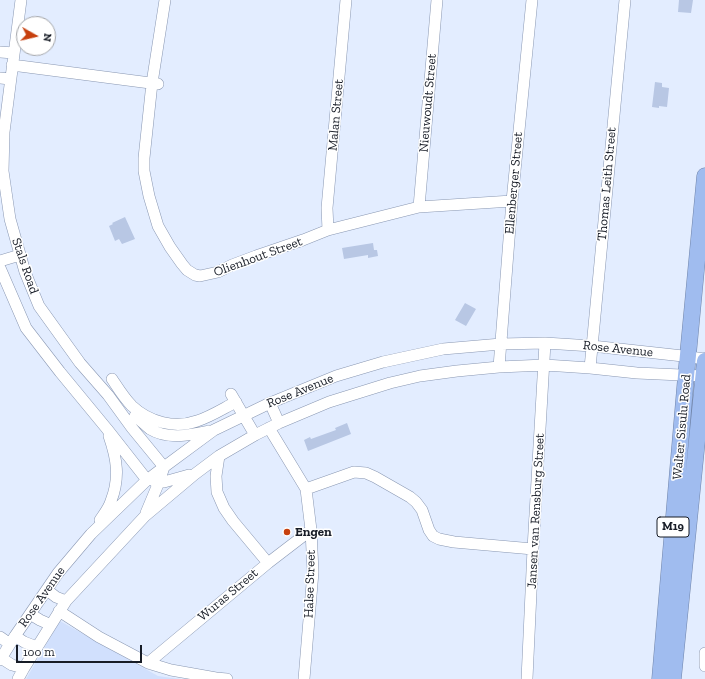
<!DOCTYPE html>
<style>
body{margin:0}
#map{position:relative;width:705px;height:679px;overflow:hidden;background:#e3edff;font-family:"Zilla Slab",serif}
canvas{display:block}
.north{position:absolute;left:16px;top:16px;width:40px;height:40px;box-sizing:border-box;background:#fff;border:1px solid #a2a4a8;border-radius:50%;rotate:98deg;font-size:11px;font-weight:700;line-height:16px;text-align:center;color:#171c26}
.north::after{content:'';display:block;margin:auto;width:14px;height:18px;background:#c7400e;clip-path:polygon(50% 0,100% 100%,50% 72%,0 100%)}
.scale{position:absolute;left:16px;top:645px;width:126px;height:18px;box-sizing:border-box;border:2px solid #171c26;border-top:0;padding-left:5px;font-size:12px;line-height:14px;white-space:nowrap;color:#171c26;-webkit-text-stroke:3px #fff;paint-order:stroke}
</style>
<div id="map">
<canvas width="705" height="679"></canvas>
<div class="north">N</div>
<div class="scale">100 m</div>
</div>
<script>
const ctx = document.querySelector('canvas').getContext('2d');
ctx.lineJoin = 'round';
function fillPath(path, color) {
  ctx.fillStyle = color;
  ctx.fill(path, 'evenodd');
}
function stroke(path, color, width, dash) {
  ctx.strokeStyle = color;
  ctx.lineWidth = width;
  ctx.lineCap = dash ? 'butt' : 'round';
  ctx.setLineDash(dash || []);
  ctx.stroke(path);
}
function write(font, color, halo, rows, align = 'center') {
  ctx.font = font + ' "Zilla Slab",serif';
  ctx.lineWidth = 3;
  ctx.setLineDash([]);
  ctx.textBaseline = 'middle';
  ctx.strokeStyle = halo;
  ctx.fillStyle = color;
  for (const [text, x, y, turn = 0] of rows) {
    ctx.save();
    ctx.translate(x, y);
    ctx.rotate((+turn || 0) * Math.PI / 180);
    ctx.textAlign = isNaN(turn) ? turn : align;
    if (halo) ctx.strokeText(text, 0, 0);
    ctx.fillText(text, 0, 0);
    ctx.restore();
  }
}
const built = new Path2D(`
 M60,621L158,676L180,679H26Z`);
const building = new Path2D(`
 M679,0H693L691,13L678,12Z
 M655,82L662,83V87L669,88L667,107L659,106V108L652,107Z
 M125,217L135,239L122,244L119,239L115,241L109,226L113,224L112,223Z
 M373,243L374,250H377L378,256L368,258V255L344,259L342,248Z
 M465,303L476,309L466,326L455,320Z
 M347,423L351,434L308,451L304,440L310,437L311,439L336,430L335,428Z`);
const minor = new Path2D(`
 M21,0L4,132L3,171L10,219L25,272L39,306L80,363L108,395L132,428L164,467
 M165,0L152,83L144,158V171L149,196L158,226L170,247L182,264L187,270L195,275L200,276L218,272L232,265L256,256L303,240L328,230L419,207L512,201
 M0,52L14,53
 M12,65L158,84
 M0,78L10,79
 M419,207L437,0
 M328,230L327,208L346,0
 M0,261L20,255
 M0,268L26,328L60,372L107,429L147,480
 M499,367L512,201L532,0
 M590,368L625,0
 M112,379C118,388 124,398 132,406C149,422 175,429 197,421C210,417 224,408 236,402
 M231,394L255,435
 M270,403L279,423
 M135,416C140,420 145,425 150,429C168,440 190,435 209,431
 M269,428L306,489L311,530L313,572L304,679
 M219,456L216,476L217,492L224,508L233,521L268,563
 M154,481L164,482L189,475
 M306,489L354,472L366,473L375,477L410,497L416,502L422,510L429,530L433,536L439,539L454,542L533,549
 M146,513L159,482L164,467
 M100,520C104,514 109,508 111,501C120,478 117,459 109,436
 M47,590L56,597L66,601
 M59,611L99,637L148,663L171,670L216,678L227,679
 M30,614L40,620L51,625
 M15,636L24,642L37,647
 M0,637L10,644
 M705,653V666
 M1,658L12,665L24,668
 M0,660L15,636L58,573L91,534L147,480L164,467L214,430L270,403L336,376L383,362L443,349L501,344L545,343L592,346L683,356L705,359
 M148,663L268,563L311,530
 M18,679L24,668L66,601L145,516L195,474L219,456L255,435L279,423L329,402L390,383L420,376L457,371L499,367L545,365L590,368L637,373L703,376
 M527,679L533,549L545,343`);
const highway = new Path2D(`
 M660,679L686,376L705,176
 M673,679L705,361`);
const markers = [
 [287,532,4,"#c7400e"]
];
const shields = [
 [673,527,32]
];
const shieldNames = [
 ["M19",673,527]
];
const streetNames = [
 ["Nieuwoudt Street",428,103,-85],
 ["Malan Street",336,115,-85],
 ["Ellenberger Street",514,183,-85],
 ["Thomas Leith Street",607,184,-85],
 ["Olienhout Street",258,257,-20],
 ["Stals Road",25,266,71],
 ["Rose Avenue",618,349,6],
 ["Rose Avenue",300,391,-22],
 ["Walter Sisulu Road",682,427,-85],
 ["Jansen van Rensburg Street",536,511,-87],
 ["Halse Street",310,584,-88],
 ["Wuras Street",228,595,-40],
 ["Rose Avenue",42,597,-55]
];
const poiNames = [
 ["Engen",295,532]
];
fillPath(built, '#d1e0fd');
fillPath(building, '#b8c7e4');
stroke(minor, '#8997b2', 12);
stroke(highway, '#7084a9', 17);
stroke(minor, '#fff', 11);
stroke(highway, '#a0bcef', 16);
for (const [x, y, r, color] of markers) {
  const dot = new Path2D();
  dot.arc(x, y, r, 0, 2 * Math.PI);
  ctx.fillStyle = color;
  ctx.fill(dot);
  stroke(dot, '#fff', 1.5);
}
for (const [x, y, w] of shields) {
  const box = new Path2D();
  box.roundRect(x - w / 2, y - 10, w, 20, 3);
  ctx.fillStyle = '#fff';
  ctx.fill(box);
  stroke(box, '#171c26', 1);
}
write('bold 12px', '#171c26', null, shieldNames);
write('13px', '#171c26', '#fff', streetNames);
write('bold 13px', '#171c26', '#fff', poiNames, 'left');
</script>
